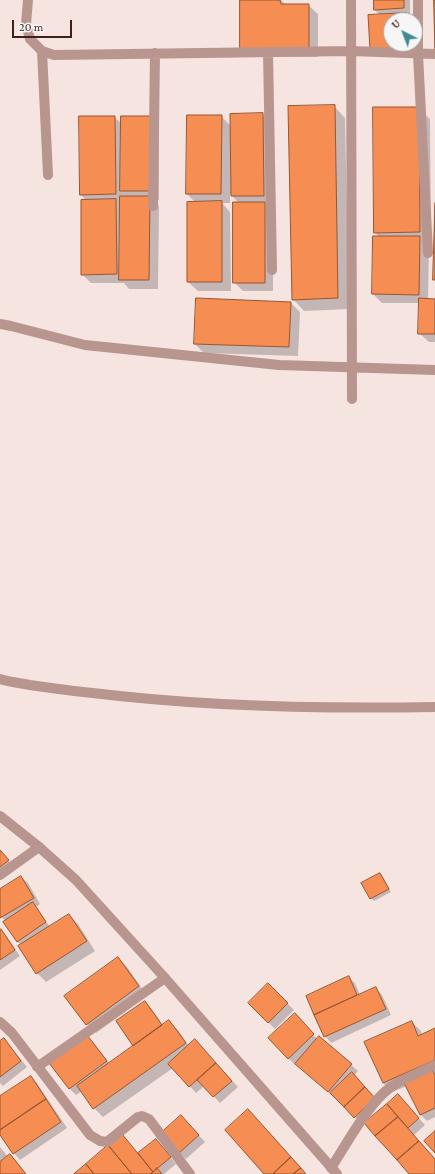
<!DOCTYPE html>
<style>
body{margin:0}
#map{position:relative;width:435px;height:1174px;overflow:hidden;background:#f6e4e1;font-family:"Crimson Pro",serif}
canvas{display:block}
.north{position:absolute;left:383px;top:12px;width:40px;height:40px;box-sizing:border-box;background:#f6f6f6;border:1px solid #ada09e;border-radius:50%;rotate:318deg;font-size:11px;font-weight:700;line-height:16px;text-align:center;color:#3f1f1b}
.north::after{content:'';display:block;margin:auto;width:14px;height:18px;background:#448a95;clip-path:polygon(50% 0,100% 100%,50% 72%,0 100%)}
.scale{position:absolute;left:12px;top:20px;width:60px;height:18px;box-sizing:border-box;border:2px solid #3f1f1b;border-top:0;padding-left:5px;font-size:12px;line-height:14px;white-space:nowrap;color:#3f1f1b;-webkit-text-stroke:3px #f6f6f6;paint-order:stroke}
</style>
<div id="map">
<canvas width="435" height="1174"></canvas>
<div class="north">U</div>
<div class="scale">20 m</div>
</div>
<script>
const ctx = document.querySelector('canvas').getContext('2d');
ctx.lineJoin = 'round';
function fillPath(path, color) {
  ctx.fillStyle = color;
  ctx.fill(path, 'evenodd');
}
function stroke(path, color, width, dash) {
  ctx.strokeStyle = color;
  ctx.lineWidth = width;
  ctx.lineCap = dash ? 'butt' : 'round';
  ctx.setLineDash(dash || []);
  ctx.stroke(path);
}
const shadow = new Path2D(`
 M241,0H281L286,5H308L318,14V57H250L241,48Z
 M375,0H410V14H406L412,20H391V44H413V54L370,49L380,15L375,10Z
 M334,106L345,118L349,309L304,311L293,299Z
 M418,108L430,119L431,243L429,246L428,300H435V342H429L419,333L420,303H382L373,294L379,237L375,232Z
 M262,114L272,124L273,212V291H243L234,282L239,203L230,194V203H222L230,212L231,291H198L188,282L196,203L187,194L221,116L231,126Z
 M114,117L122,124L150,117L159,126V200H152L159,206L158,289H129L124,283H91L82,274L87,201L81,195Z
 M291,303L300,312L298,356L204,353L195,344Z
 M0,850L14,867L0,879Z
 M380,874L383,877L391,892L374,901L371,898Z
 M21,877L28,883L40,904L36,907L50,927L69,915L78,924L95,951L46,982L37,973L21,945L17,941L6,922L0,915V890Z
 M0,931L7,937L20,956L0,970Z
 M118,958L127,967L147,996L96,1033L87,1024Z
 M348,977L355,983L360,995L376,988L382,995L391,1015L331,1043L325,1036L307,996Z
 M268,984L294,1010L275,1029L249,1003Z
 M145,1002L151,1008L163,1025L169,1021L178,1030L189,1046L201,1047L238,1087L220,1103L204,1086L196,1093L173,1068L103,1117L94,1108L82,1091L76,1095L70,1089L51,1063L87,1036L93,1042L110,1064L135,1046Z
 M295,1015L317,1039L319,1037L358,1071L354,1076L378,1101L358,1120L336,1097L335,1098L296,1064L295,1065L269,1038Z
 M412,1022L421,1031L422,1035L435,1029V1117L427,1121L421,1115L407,1086L392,1092L383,1083L366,1043Z
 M3,1039L10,1046L27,1067L3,1086L0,1083V1042Z
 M31,1077L37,1083L67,1128L20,1160L14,1153L0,1135V1097Z
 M398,1095L425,1125L414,1135L435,1160V1174H410L366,1124Z
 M187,1122L205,1142L186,1159L180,1153Z
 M155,1140L176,1164L164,1174H75L138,1154Z
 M0,1147L8,1157L10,1155L16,1161L26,1174H0Z`);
const building = new Path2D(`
 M240,0H280L281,4H309V48L240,49Z
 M374,0H404V8L374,10Z
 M434,0H435V51Z
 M406,13V20H391V44H407V48L370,49L368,15Z
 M335,105L338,298L292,300L288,106Z
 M373,107H419L420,232L374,233Z
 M263,113L264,196H231L230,114Z
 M187,115H222L221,194H186Z
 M79,116H115L116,194L80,195Z
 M121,116H151L150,191H120Z
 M120,196H150L149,280H119Z
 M116,199L117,274L81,275V200Z
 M222,201V282H187V202Z
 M233,202H265V283H233Z
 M435,203V280H433Z
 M373,236H420L419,295L372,294Z
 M196,298L291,302L289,347L194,344Z
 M419,298L435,299V334H418Z
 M0,850L9,860L0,867Z
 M380,873L389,889L370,899L361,883Z
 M21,876L34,898L0,918V889Z
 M33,902L46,922L17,942L3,922Z
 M69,914L87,941L36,974L18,946Z
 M1,929L15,950L0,960V930Z
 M118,957L139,986L86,1025L64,996Z
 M349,976L357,995L314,1015L306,996Z
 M268,983L288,1003L268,1023L248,1003Z
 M376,987L386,1009L324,1037L314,1015Z
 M145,1001L162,1025L133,1046L116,1021Z
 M295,1013L314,1034L288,1059L268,1038Z
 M169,1020L186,1043L93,1109L77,1086Z
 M412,1021L418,1036L435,1028V1060L383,1083L364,1042Z
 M87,1035L107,1061L69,1089L49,1063Z
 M319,1036L352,1064L328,1092L295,1064Z
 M4,1038L21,1061L0,1077V1041Z
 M195,1039L216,1063L189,1087L168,1064Z
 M216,1063L232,1081L213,1097L197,1080Z
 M432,1069L435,1075V1108L420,1115L404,1083Z
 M352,1072L365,1087L344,1107L330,1093Z
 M31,1076L46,1099L0,1130V1096Z
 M365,1087L375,1098L354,1118L344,1107Z
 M398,1094L419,1118L408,1128L387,1104Z
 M46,1099L61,1122L13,1154L0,1135V1130Z
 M387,1104L398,1117L375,1136L364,1123Z
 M248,1109L291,1157L273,1174H264L225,1130Z
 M181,1115L199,1135L179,1153L161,1133Z
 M398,1117L419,1141L397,1160L375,1136Z
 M435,1131V1153L424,1141Z
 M122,1134L153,1172L150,1174H132L108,1145Z
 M156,1139L171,1157L153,1172L138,1153Z
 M419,1141L435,1159V1174H409L397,1160Z
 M108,1145L132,1174H94L86,1164Z
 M10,1154L26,1174H0V1162Z
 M291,1157L301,1168L293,1174H275L274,1173Z
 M86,1164L94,1174H74Z
 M157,1168L162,1174H150L153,1172Z
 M301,1168L306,1174H293Z`);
const service = new Path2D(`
 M28,0L26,24L30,39L42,51L54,55L351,51L435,54
 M351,0L352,399
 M418,0V54L428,253
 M42,51L48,175
 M268,52L272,270
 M153,206L155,53
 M0,324L11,326L85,345L279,365L435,370
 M0,679C10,682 20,683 30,685C51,688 72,691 93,693C206,707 321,709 435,707`);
const minor = new Path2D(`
 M0,875L39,847
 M0,1022L12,1033L90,1135L100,1141L107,1142L138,1117L142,1116L149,1119L190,1174
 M37,1067L165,978
 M331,1168C346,1145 369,1102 391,1087C404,1078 421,1072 435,1065`);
const tertiary = new Path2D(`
 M0,816L39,847L76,880L165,978L337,1174`);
fillPath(shadow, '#0003');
fillPath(building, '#f68e53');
stroke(building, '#975530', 1);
stroke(service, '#b9958f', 10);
stroke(minor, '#b9958f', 10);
stroke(tertiary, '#b9958f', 10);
</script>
